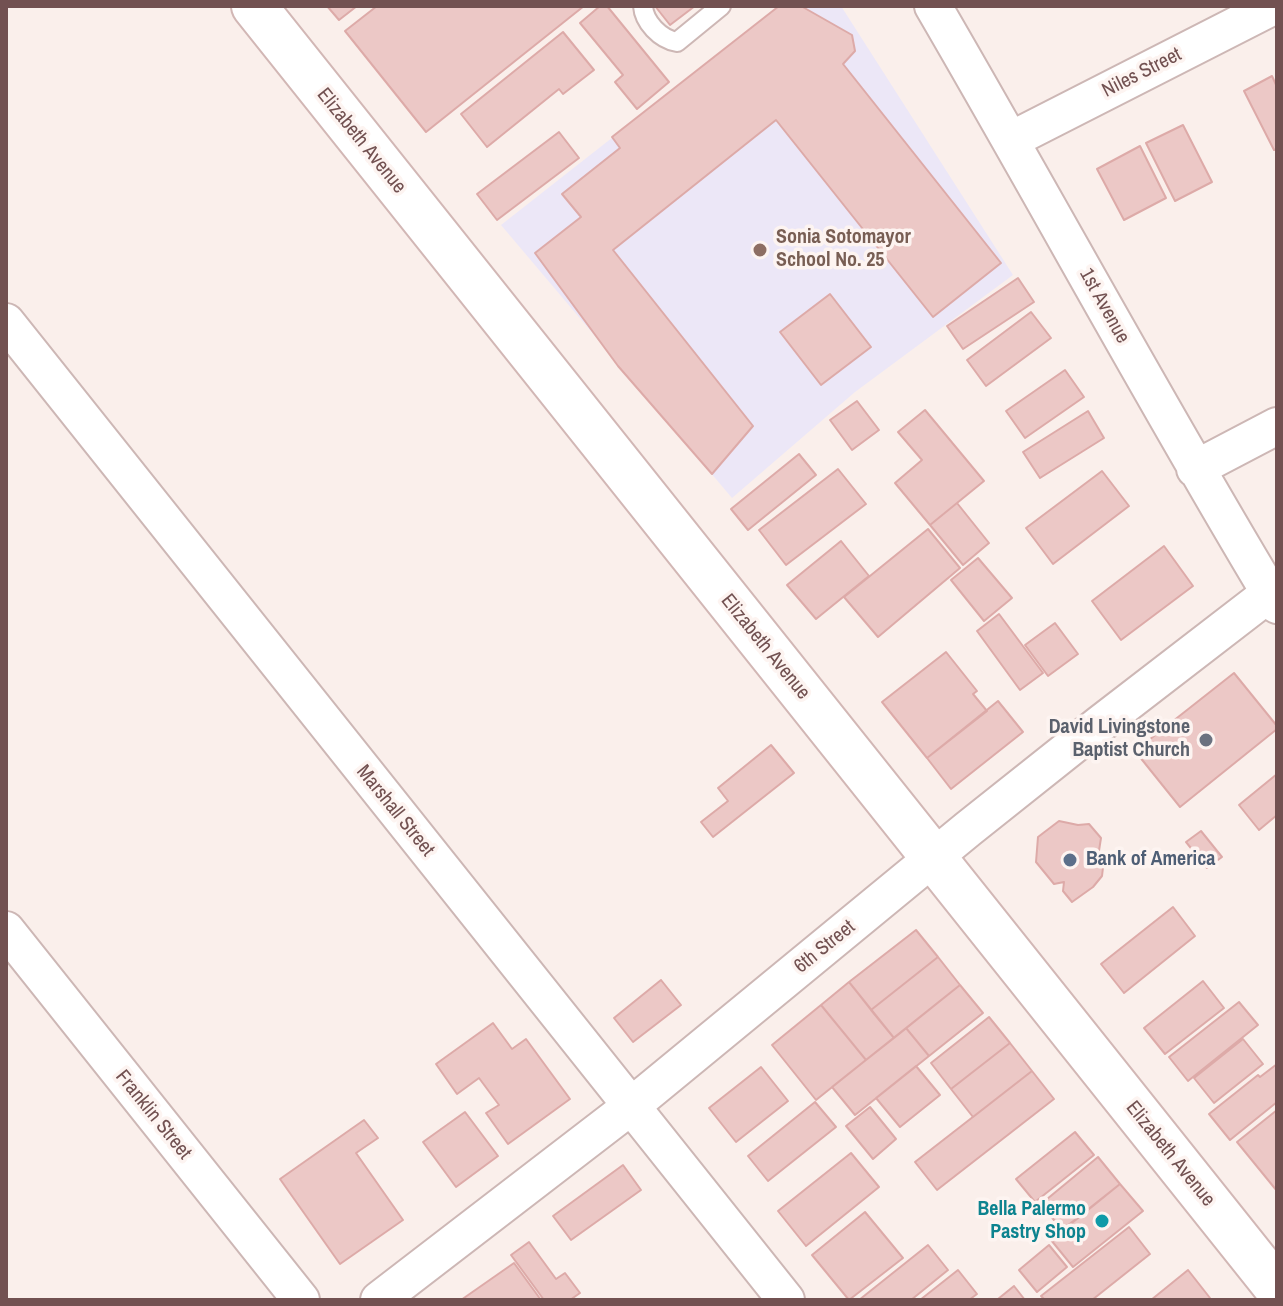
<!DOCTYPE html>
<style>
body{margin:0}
#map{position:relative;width:1283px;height:1306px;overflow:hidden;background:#faefeb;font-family:"Archivo Narrow",sans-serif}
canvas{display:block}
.frame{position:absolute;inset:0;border:8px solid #725151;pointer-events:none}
</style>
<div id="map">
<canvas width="1283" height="1306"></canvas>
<div class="frame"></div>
</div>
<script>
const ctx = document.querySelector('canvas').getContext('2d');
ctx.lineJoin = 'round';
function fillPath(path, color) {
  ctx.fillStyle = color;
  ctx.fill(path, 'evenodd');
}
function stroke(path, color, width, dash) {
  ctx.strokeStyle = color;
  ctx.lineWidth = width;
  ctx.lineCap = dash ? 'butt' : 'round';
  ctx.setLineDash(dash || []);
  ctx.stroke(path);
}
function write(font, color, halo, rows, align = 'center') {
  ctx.font = font + ' "Archivo Narrow",sans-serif';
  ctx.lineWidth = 7;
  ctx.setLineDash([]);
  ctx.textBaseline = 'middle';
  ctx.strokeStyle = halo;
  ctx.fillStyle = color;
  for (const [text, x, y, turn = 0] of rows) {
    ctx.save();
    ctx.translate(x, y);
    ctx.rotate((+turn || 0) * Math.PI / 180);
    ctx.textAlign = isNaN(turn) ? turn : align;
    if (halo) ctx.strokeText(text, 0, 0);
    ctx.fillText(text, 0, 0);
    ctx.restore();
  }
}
const education = new Path2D(`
 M780,6H841L1013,275L855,392L732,498L501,225Z`);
const building = new Path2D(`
 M327,6H357L339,20Z
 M377,6H584L426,132L345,31Z
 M600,6H607L669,82L637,109L615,82L623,75L580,23Z
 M655,6H695L670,25Z
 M779,6H801L852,35L855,51L843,64L1001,263L933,317L776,120L613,250L753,426L712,474L618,366L535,253L581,217L562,194L620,148L612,137Z
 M563,32L594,70L563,94L559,89L487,147L461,114Z
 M1272,76L1277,87V149L1274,150L1244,91Z
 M1183,125L1212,182L1175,201L1146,143Z
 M559,132L579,158L497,220L477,194Z
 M1140,146L1166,198L1124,220L1097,169Z
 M1018,278L1034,302L963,349L947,326Z
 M830,294L871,347L821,385L780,332Z
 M1031,312L1051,338L986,386L967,360Z
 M1065,370L1084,397L1025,438L1006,411Z
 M857,401L879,430L852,450L830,420Z
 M925,410L984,481L930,525L895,483L922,460L898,432Z
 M1088,411L1104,438L1040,478L1023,452Z
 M799,454L816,475L748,530L731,509Z
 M838,469L866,504L786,565L759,530Z
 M1102,471L1129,506L1053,564L1026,528Z
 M957,503L989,543L963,565L930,525Z
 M928,529L960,568L878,637L844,597Z
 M841,541L869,576L816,619L787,585Z
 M1164,546L1193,586L1121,640L1092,601Z
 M978,558L1012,598L984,621L951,580Z
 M999,614L1043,673L1020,690L977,631Z
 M1055,623L1078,654L1048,676L1025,645Z
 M946,652L977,691L973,694L987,711L927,758L882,702Z
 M1234,673L1277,726V729L1180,807L1135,751Z
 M998,701L1023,732L951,789L927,758Z
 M771,745L794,773L713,837L701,822L728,801L718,788Z
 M1277,774V815L1259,830L1239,805Z
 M1059,821L1078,825L1089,824L1101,838L1098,857L1104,859L1102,876L1093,887L1072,902L1063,891L1064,882L1054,884L1036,862L1038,837Z
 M1201,831L1222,857L1207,868L1186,842Z
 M1173,907L1195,936L1124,993L1101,964Z
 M916,930L938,957L871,1010L849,982Z
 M938,957L960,985L894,1038L871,1010Z
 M661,980L681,1005L633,1042L614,1018Z
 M1203,981L1224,1008L1165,1054L1144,1028Z
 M849,982L894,1038L866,1060L821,1005Z
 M960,985L983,1013L929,1056L906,1028Z
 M1239,1002L1258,1025L1188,1081L1169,1057Z
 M821,1005L866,1060L816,1100L772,1045Z
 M989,1017L1010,1043L951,1089L931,1063Z
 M493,1023L512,1049L526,1039L570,1099L508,1144L486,1113L499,1105L479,1078L457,1094L436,1064Z
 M906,1028L929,1056L855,1115L832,1087Z
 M1243,1039L1263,1064L1214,1103L1194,1078Z
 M1010,1043L1032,1071L973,1117L951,1089Z
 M1277,1064V1102L1230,1140L1209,1114L1258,1075L1260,1077Z
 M916,1066L940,1095L900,1127L876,1098Z
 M761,1067L788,1101L736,1142L709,1108Z
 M1032,1071L1054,1099L937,1190L915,1162Z
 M815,1102L836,1127L768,1181L748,1156Z
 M870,1107L896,1139L873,1159L846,1126Z
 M1277,1110V1191L1237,1142Z
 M465,1112L498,1156L456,1187L423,1142Z
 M364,1120L378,1138L356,1153L403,1220L340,1264L280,1179Z
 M1075,1132L1094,1155L1035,1202L1016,1179Z
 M851,1153L879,1187L806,1246L778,1211Z
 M1098,1157L1120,1184L1062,1230L1041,1204Z
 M623,1165L641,1190L571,1240L553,1216Z
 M1120,1184L1143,1211L1073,1267L1051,1240Z
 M865,1212L903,1258L849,1300L812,1255Z
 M1129,1227L1150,1254L1092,1300H1045L1041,1296Z
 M529,1242L556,1279L565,1273L580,1293L570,1300H544L511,1255Z
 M928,1245L948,1270L911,1300H859Z
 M1049,1245L1067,1267L1037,1292L1019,1270Z
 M514,1263L541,1300H461Z
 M958,1270L977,1294L969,1300H920Z
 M1188,1270L1210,1298L1207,1300H1151Z
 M1014,1286L1025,1300H999L998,1299Z`);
const lane = new Path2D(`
 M643,6C644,22 660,39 677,42L721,6`);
const street = new Path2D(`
 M933,6C1049,205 1158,408 1277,605
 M1011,140L1274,6
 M6,322L786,1300
 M1195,469L1277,426
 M6,930L301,1300
 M379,1300L630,1107L968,829L1100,724L1270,593`);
const secondary = new Path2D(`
 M254,6L1277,1288`);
const markers = [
 [760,250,8,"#8d6e63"],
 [1206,740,8,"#6b7280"],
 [1070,860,8,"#5c6f8a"],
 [1102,1221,8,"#0f9aa8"]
];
const streetNames = [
 ["Niles Street",1142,73,-27],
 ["Elizabeth Avenue",361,141,51],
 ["1st Avenue",1104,306,61],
 ["Elizabeth Avenue",765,647,51],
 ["Marshall Street",395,811,51],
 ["6th Street",825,947,-39],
 ["Franklin Street",153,1115,51],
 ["Elizabeth Avenue",1170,1154,51]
];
const educationNames = [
 ["Sonia Sotomayor",776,238],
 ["School No. 25",776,261]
];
const worshipNames = [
 ["David Livingstone",1190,728],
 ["Baptist Church",1190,751]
];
const serviceNames = [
 ["Bank of America",1086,860]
];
const cultureNames = [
 ["Bella Palermo",1086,1210],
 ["Pastry Shop",1086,1233]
];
fillPath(education, '#ece7f7');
fillPath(building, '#ecc8c6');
stroke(building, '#ddaaa8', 2);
stroke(lane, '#cdb7b5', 22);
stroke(street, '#cdb7b5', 40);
stroke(secondary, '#d2b7b5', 48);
stroke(lane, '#fff', 18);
stroke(street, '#fff', 36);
stroke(secondary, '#fff', 44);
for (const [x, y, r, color] of markers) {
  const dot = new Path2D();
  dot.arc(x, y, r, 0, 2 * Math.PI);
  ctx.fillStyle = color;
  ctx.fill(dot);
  stroke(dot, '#fdf4f1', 3);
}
write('20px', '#725151', '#fdf4f1', streetNames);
write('bold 20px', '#785e54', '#fdf4f1', educationNames, 'left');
write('bold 20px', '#5b616d', '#fdf4f1', worshipNames, 'right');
write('bold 20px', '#4e5e75', '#fdf4f1', serviceNames, 'left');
write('bold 20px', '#0d838f', '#fdf4f1', cultureNames, 'right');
</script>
